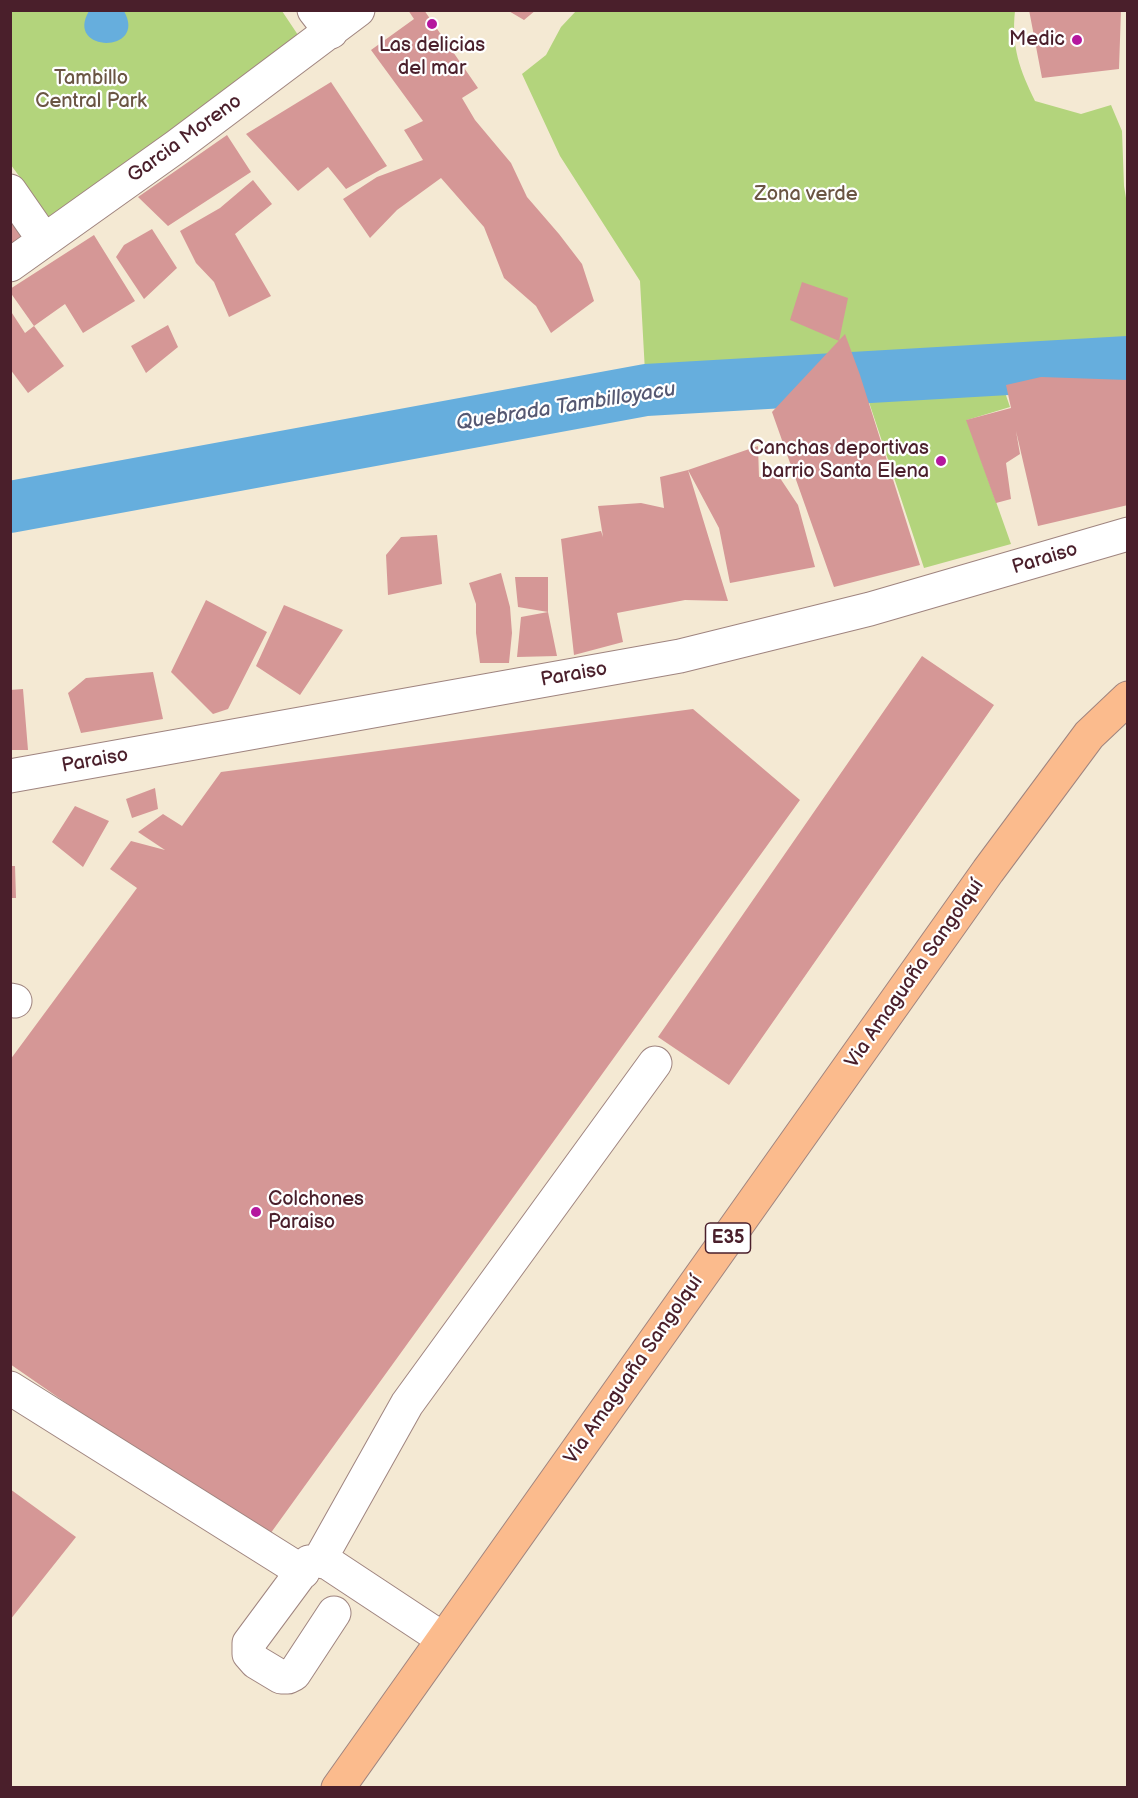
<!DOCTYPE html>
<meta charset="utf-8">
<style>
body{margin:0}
#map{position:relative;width:1138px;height:1798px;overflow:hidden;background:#f4e9d3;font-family:"Balsamiq Sans",sans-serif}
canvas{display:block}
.frame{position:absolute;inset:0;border:12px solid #4a1f2b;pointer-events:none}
</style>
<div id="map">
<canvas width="1138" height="1798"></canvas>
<div class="frame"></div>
</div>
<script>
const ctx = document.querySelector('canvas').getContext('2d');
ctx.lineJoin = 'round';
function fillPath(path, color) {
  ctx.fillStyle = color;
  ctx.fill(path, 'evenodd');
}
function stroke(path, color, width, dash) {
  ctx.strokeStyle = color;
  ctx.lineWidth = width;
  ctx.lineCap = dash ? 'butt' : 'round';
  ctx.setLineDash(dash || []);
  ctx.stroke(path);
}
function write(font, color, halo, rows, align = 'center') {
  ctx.font = font + ' "Balsamiq Sans",sans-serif';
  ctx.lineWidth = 4.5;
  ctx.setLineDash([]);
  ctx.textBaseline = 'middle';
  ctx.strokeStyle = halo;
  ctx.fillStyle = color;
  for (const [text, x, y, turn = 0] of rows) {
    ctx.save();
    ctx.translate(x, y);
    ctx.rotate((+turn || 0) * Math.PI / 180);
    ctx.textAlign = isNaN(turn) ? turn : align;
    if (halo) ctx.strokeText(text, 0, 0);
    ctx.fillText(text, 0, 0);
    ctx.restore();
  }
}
const green = new Path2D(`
 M10,11H282L300,38L51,220L11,165Z
 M576,11H1015C1011,47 1020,70 1035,101L1081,114L1111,105L1122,131L1124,186L1128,210V358L997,369L1010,407L967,420L1011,544L924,568L860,375L646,390L640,281L560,156L522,74L546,55L561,27Z`);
const water = new Path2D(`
 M89,11H124C148,54 64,53 89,11Z`);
const river = new Path2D(`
 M10,507L646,390L1128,362`);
const building = new Path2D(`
 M408,10H424L478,88L462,98L475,120L511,163L527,197L559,234L582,264L594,301L551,333L536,306L504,278L484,227L441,178L397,210L370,238L343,199L377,177L423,160L404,130L423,121L371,50L414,19Z
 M507,10H536L524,20Z
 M1029,10H1121L1119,69L1042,78Z
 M331,82L387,166L346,189L328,167L298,191L246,134Z
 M227,135L251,172L168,226L138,197Z
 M253,180L272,204L235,234L271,296L229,317L214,282L196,263L180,231L220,208Z
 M10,219L33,242L10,258Z
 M152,229L177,268L144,299L116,257L124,245Z
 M94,235L135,301L83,333L65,304L34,326L64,366L28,393L10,369V310L25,333L34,326L10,292V289Z
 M802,282L848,298L839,341L790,320Z
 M168,325L178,347L146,373L131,346Z
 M845,334L860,375L920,565L834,587L772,412Z
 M1041,377L1128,380V505L1038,526L1016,431L1020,454L1006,463L1011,499L996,503L966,420L1011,408L1006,385Z
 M758,446L759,477L778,475L798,505L815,567L730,583L719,528L688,470L728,601L685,600L617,613L623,642L574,655L561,539L601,531L603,537L598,506L641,503L664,508L660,477L688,470Z
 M437,535L442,584L388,595L386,555L401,537Z
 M501,573L510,607L512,633L509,663H480L476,633V604L469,583Z
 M515,577H548V612L557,656L517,657L521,617L548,612L518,607Z
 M206,600L267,632L228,709L213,714L171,672Z
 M284,605L343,630L300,695L256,666Z
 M922,656L994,705L729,1085L658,1037Z
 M153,672L163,719L81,733L68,693L86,678Z
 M23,689L28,750H10V690Z
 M693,709L800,800L265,1541L10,1364V1060L137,888L110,869L131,841L165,850L138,832L163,814L182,826L221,772Z
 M155,788L158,809L132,818L126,799Z
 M75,806L109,821L83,867L52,842Z
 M10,866H15L16,898H10Z
 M10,1489L76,1537L10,1620Z`);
const minor = new Path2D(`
 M314,10L331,32
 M10,191L44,240
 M10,265L177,146L358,10
 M10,776L680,656L870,609L1128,534
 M10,1000L15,1001
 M10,1388L303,1572
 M319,1561L407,1404L655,1063
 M334,1613L294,1674L288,1677H281L256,1662L249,1654V1643L309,1562L319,1561L328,1563L443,1639`);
const highway = new Path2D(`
 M338,1788L988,871L1089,735L1128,698`);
const markers = [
 [432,24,6,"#b5179e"],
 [1077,40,6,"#b5179e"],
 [941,461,6,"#b5179e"],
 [256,1212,6,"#b5179e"]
];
const shields = [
 [728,1238,45]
];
const shieldNames = [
 ["E35",728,1238]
];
const poiNames = [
 ["Medic",1065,40],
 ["Las delicias",432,46,"center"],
 ["del mar",432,69,"center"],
 ["Canchas deportivas",929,449],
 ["barrio Santa Elena",929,472],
 ["Colchones",268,1200,"left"],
 ["Paraiso",268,1223,"left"]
];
const parkNames = [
 ["Tambillo",91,79],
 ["Central Park",91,102],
 ["Zona verde",806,195]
];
const streetNames = [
 ["Garcia Moreno",185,139,-36],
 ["Paraiso",1045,559,-17],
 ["Paraiso",574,675,-10],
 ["Paraiso",95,761,-10],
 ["Via Amaguaña Sangolquí",915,974,-55],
 ["Via Amaguaña Sangolquí",634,1370,-55]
];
const waterNames = [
 ["Quebrada Tambilloyacu",566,407,-9]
];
fillPath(green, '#b3d47c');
fillPath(water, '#66aedd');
stroke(river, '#66aedd', 52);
fillPath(building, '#d59796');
stroke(minor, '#9f847f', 35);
stroke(highway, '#9f847f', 35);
stroke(minor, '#fff', 33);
stroke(highway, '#fbbb8d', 33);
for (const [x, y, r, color] of markers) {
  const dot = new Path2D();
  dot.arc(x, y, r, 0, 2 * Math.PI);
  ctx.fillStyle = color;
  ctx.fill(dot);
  stroke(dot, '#fff', 2);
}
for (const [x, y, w] of shields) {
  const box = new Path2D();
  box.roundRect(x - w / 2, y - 15, w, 30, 4.5);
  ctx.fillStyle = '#fff';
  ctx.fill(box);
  stroke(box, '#4a1f2b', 1.5);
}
write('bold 18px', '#4a1f2b', null, shieldNames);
write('20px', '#4a1f2b', '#fff', poiNames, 'right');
write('20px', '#6a5543', '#fff', parkNames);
write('20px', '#4a1f2b', '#fff', streetNames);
write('italic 21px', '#555872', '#fff', waterNames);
</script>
